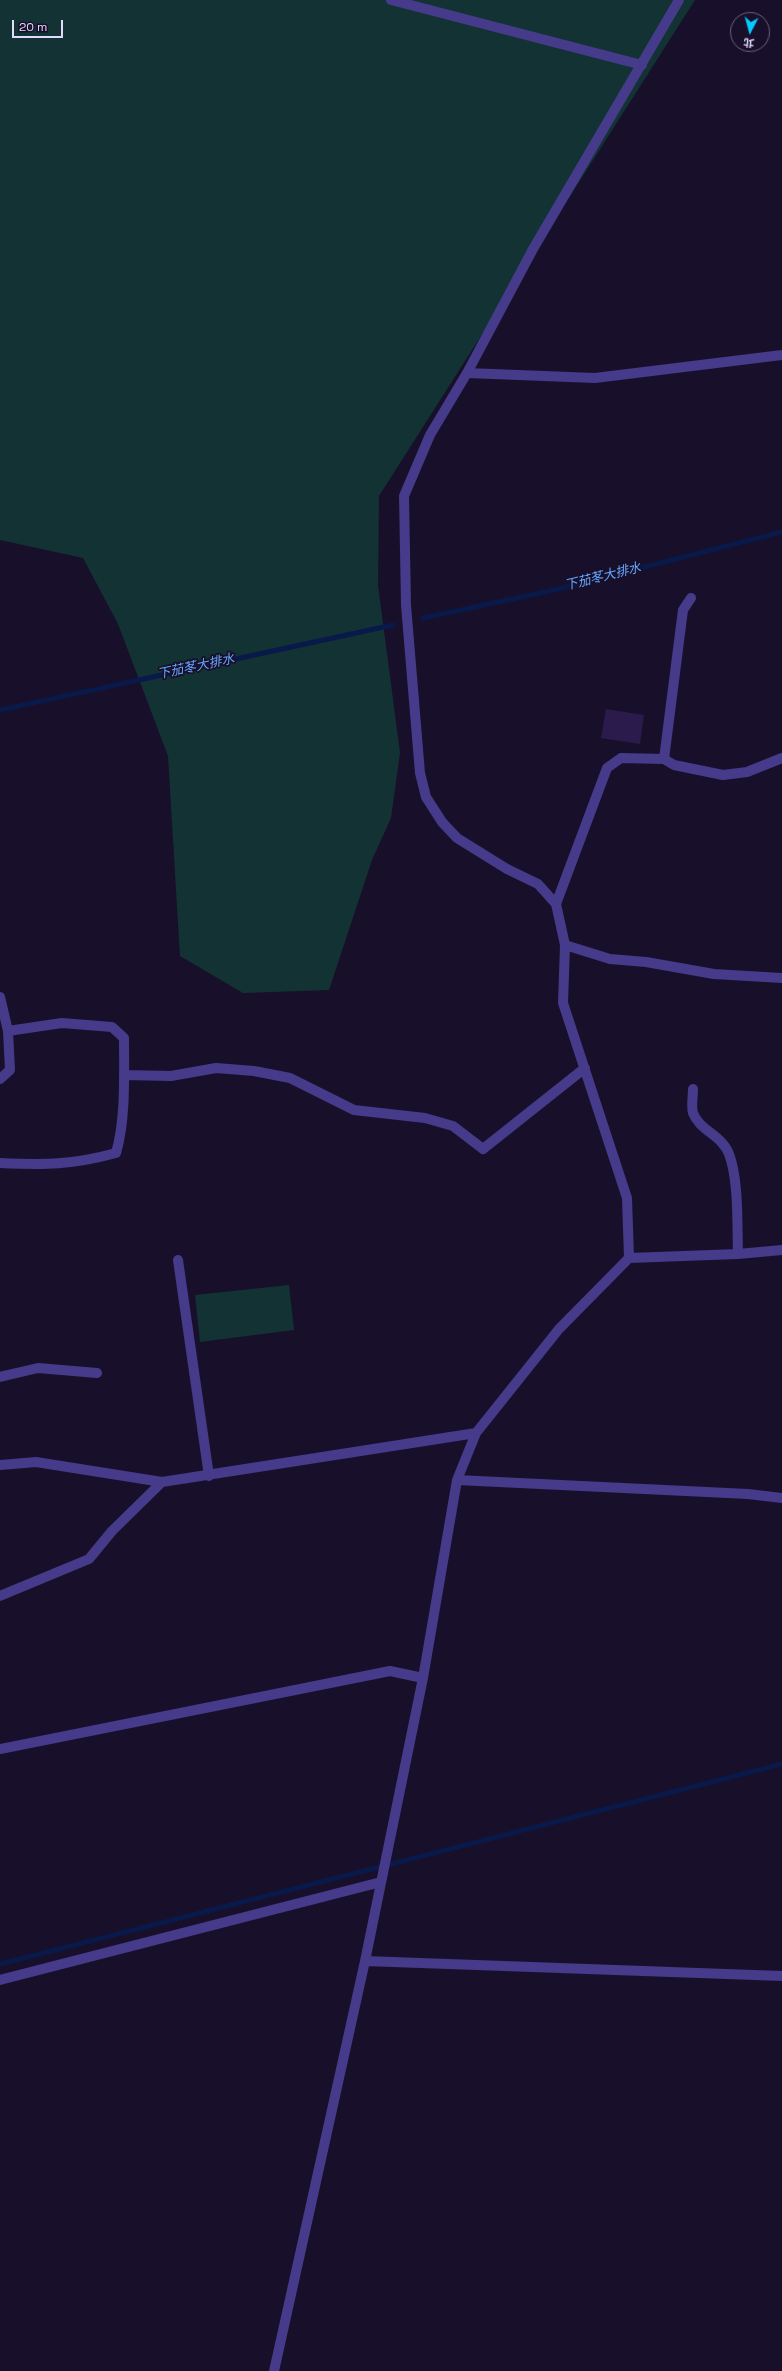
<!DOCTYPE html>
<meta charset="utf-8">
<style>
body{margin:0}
#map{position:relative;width:782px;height:2371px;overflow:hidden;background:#18102a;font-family:"Space Grotesk","Noto Sans TC",sans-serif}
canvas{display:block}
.north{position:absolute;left:730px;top:12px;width:40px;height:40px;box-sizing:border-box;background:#18102a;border:1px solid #69607f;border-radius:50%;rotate:186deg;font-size:11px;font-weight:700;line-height:16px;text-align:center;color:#e2d9ff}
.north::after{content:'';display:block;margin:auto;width:14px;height:18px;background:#05c8ff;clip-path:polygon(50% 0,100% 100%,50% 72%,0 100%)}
.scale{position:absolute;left:12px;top:20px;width:51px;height:18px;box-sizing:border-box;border:2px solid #e2d9ff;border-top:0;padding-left:5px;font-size:12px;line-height:14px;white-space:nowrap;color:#e2d9ff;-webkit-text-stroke:3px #18102a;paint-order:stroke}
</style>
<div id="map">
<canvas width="782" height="2371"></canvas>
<div class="north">北</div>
<div class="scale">20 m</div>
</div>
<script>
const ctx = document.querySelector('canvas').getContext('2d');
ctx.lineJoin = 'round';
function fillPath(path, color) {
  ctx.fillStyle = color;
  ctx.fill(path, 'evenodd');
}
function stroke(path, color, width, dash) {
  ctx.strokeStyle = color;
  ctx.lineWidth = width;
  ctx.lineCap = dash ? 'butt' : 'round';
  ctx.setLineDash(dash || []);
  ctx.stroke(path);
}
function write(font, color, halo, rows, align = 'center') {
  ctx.font = font + ' "Space Grotesk","Noto Sans TC",sans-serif';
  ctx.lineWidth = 3.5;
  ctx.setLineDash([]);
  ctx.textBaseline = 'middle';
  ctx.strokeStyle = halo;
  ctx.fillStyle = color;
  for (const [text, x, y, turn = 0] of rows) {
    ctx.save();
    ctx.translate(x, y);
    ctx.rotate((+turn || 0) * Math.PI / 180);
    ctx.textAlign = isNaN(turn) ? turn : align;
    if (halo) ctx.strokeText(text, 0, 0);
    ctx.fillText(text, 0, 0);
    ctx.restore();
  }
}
const green = new Path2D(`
 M0,0H695L379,496L378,585L400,753L391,818L372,860L329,990L243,993L180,956L168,756L118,624L83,558L0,540Z
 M289,1285L294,1330L200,1342L195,1295Z`);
const stream = new Path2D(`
 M423,618L550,591L782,532
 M0,710L393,625
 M0,1964L782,1764`);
const building = new Path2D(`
 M606,709L644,715L640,744L601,738Z`);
const minor = new Path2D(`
 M391,0L642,65
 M467,373L595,378L782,355
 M664,759L683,610L691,598
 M556,904L607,768L621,758L664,759L674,765L723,775L747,772L782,758
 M565,945L610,959L646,962L714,974L782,978
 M0,997L8,1031L10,1070L0,1079
 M124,1075L171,1076L216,1068L254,1071L290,1078L354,1110L425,1118L453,1126L483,1149L585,1068
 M693,1089C693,1096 691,1107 693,1113C700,1131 722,1135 729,1154C739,1180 737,1226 738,1254
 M0,1163C45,1165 72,1165 116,1153C126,1119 124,1074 124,1038L112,1027L62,1023L8,1031
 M629,1258L627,1198L563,1003L565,945L556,904L538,884L507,869L457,838L442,822L426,797L420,773L406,605L404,496L430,435L467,373L533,249L679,0
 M178,1260L209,1476
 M0,1377L38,1368L97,1373
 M0,1465L36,1462L162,1482L476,1433
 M457,1480L748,1494L782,1498
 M0,1596L89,1559L112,1531L162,1482
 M0,1749L390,1671L423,1678
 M365,1961L782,1976
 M0,1980L381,1882
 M274,2371L365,1961L423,1678L457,1480L476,1433L559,1329L629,1258L738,1254L782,1250`);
const waterNames = [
 ["下茄苳大排水",603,577,-14],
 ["下茄苳大排水",196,667,-12]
];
fillPath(green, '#133234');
stroke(stream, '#09194a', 5);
fillPath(building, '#2b1b4c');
stroke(minor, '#463a8a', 10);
write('italic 13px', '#67a7ff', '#18102a', waterNames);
</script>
